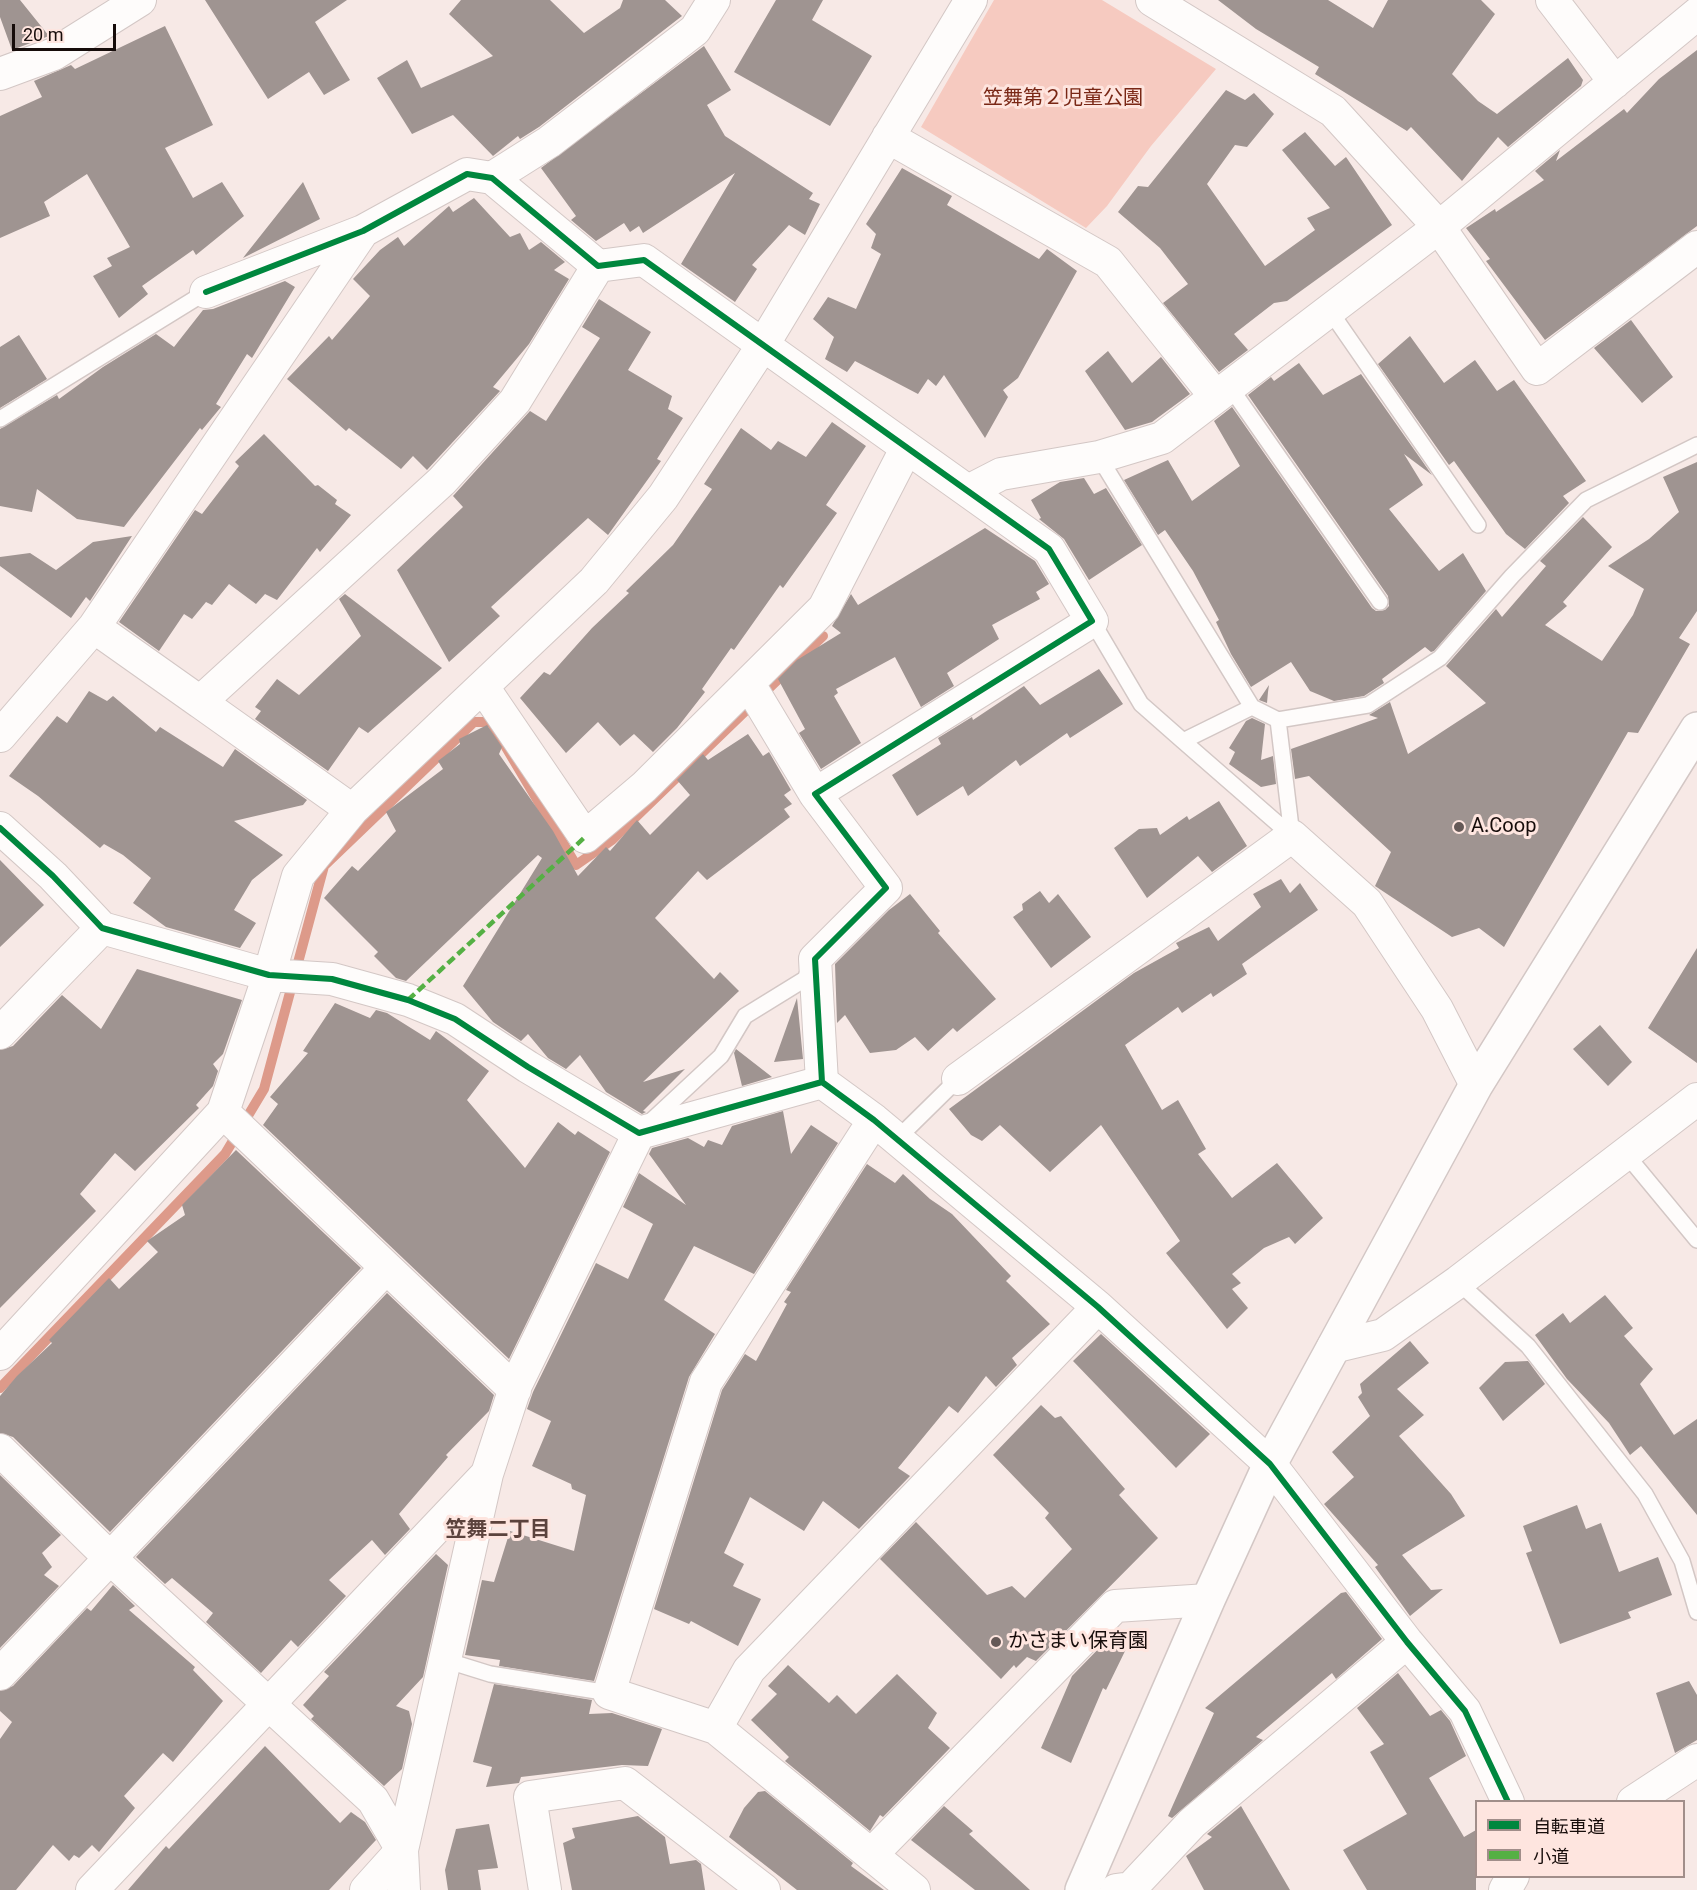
<!DOCTYPE html>
<meta charset="utf-8">
<style>
body{margin:0}
#map{position:relative;width:1697px;height:1890px;overflow:hidden;background:#f7e9e6;font-family:Roboto,"Noto Sans JP",sans-serif}
canvas{display:block}
.legend{position:absolute;left:1475px;top:1800px;width:210px;height:78px;box-sizing:border-box;background:#fee5df;border:2px solid #a18e8a;margin:0;padding:8px 10px;list-style:none;font-size:18px;color:#160c0a}
.legend li{display:flex;align-items:center;gap:12px;height:30px}
.legend b{width:30px;border:2px solid #a18e8a}
.scale{position:absolute;left:12px;top:24px;width:104px;height:27px;box-sizing:border-box;border:3px solid #160c0a;border-top:0;padding-left:8px;font-size:18px;line-height:21px;white-space:nowrap;color:#160c0a;-webkit-text-stroke:4px #fee5df;paint-order:stroke}
</style>
<div id="map">
<canvas width="1697" height="1890"></canvas>
<ul class="legend">
<li><b style="height:8px;background:#00873e"></b>自転車道</li>
<li><b style="height:8px;background:#55b044"></b>小道</li>
</ul>
<div class="scale">20 m</div>
</div>
<script>
const ctx = document.querySelector('canvas').getContext('2d');
ctx.lineJoin = 'round';
function fillPath(path, color) {
  ctx.fillStyle = color;
  ctx.fill(path, 'evenodd');
}
function stroke(path, color, width, dash) {
  ctx.strokeStyle = color;
  ctx.lineWidth = width;
  ctx.lineCap = dash ? 'butt' : 'round';
  ctx.setLineDash(dash || []);
  ctx.stroke(path);
}
function write(font, color, halo, rows, align = 'center') {
  ctx.font = font + ' Roboto,"Noto Sans JP",sans-serif';
  ctx.lineWidth = 6;
  ctx.setLineDash([]);
  ctx.textBaseline = 'middle';
  ctx.strokeStyle = halo;
  ctx.fillStyle = color;
  for (const [text, x, y, turn = 0] of rows) {
    ctx.save();
    ctx.translate(x, y);
    ctx.rotate((+turn || 0) * Math.PI / 180);
    ctx.textAlign = isNaN(turn) ? turn : align;
    if (halo) ctx.strokeText(text, 0, 0);
    ctx.fillText(text, 0, 0);
    ctx.restore();
  }
}
const green = new Path2D(`
 M994,0H1102L1216,69L1151,146L1107,206L1086,228L921,127Z`);
const stream = new Path2D(`
 M0,1388L225,1154L264,1089L324,866L474,722H491L576,865L612,840L823,636`);
const building = new Path2D(`
 M0,0H20L49,36L12,50L0,17Z
 M205,0H347L315,22L350,80L324,95L309,72L268,99Z
 M461,0H550L584,33L620,8L623,0H665L682,16L539,127L520,139L518,136L493,156L453,115L412,134L377,78L407,60L421,88L493,56L449,14Z
 M776,0H823L812,20L872,56L830,126L734,72Z
 M1218,0H1328L1373,28L1388,0H1481L1495,14L1452,74L1478,101L1497,114L1568,58L1583,80L1581,86L1508,147L1498,137L1462,181L1411,127L1407,131L1315,74L1319,67L1256,29Z
 M165,26L213,125L165,148L193,198L222,182L244,216L196,255L193,250L142,286L148,294L119,318L93,276L112,266L107,258L130,247L87,174L44,202L50,216L0,238V116L42,97L34,81L71,65L75,69Z
 M704,46L731,90L707,105L725,136L813,193L809,199L820,204L805,235L789,225L752,265L757,269L735,302L681,264L735,173L643,233L639,226L630,232L624,223L596,241L571,220L576,216L541,168Z
 M1697,50V226L1545,340L1486,261L1490,259L1466,228L1495,209L1496,212L1544,180L1535,171L1560,150L1556,161L1624,109L1627,113L1659,79Z
 M1226,90L1245,100L1254,93L1274,114L1247,147L1235,145L1207,184L1265,266L1315,230L1307,218L1330,208L1282,150L1305,132L1335,166L1346,157L1392,225L1287,301L1274,303L1234,334L1248,350L1219,372L1163,303L1188,284L1160,248L1118,212L1138,186L1148,187Z
 M902,168L952,196L947,205L1039,259L1047,249L1077,271L1018,378L1003,390L1008,397L985,438L944,375L936,386L928,379L918,394L855,361L847,372L825,359L834,337L813,319L828,297L856,309L881,254L871,248L876,234L866,224Z
 M303,182L320,219L243,258L246,254Z
 M474,198L510,237L520,233L529,250L541,242L565,262L554,270L569,279L529,344L493,387L500,391L427,470L413,456L401,469L349,428L346,431L287,379L329,336L332,340L370,296L353,279L380,250L398,237L404,246L449,206L453,212Z
 M285,281L295,287L252,358L247,354L216,404L221,407L202,430L200,428L124,527L77,519L37,489L32,512L0,506V429L57,395L59,399L103,367L156,334L174,347L203,310L213,309Z
 M599,299L651,332L628,370L672,396L668,409L683,418L657,459L661,461L608,535L588,518L491,607L500,616L449,662L397,570L463,507L453,496L530,411L546,421L600,338L582,327Z
 M1631,320L1673,377L1642,403L1594,348Z
 M19,335L47,379L0,408V347Z
 M1410,336L1444,383L1475,360L1497,391L1514,380L1586,481L1563,496L1569,503L1525,549L1506,534L1454,461L1449,465L1378,364Z
 M1108,351L1132,383L1161,357L1190,394L1152,422L1125,430L1085,371Z
 M1299,363L1323,395L1361,374L1432,475L1404,454L1423,485L1389,509L1439,571L1463,553L1486,591L1434,651L1431,652L1425,647L1382,679L1384,683L1364,696L1334,701L1310,691L1291,662L1251,687L1231,654L1216,622L1219,620L1193,571L1165,530L1158,535L1124,480L1168,460L1192,501L1240,466L1214,421L1232,407L1372,608L1376,611L1385,610L1389,606L1388,596L1248,395L1271,377L1274,381Z
 M832,422L866,446L826,505L837,513L783,588L780,585L734,650L731,648L702,689L705,692L677,728L653,752L634,734L620,746L598,722L566,753L520,698L544,672L550,675L592,628L629,593L626,591L673,545L712,489L704,484L741,428L771,450L778,441L806,457Z
 M264,434L315,486L318,485L337,500L335,504L351,515L320,552L317,548L277,600L265,594L256,604L229,584L212,605L206,602L192,619L184,614L159,651L119,622L195,510L202,514L239,466L235,462Z
 M1697,462V611L1679,638L1690,644L1638,733L1628,732L1504,947L1479,928L1452,937L1375,886L1391,852L1309,776L1295,779L1291,749L1378,718L1369,715L1390,702L1408,754L1486,703L1446,666L1496,609L1502,617L1546,566L1540,561L1583,517L1612,547L1563,602L1567,606L1545,625L1602,661L1633,615L1644,589L1608,566L1649,539L1679,512L1663,477Z
 M1084,478L1094,494L1106,488L1142,545L1089,580L1064,539L1039,519L1041,518L1031,500L1060,482Z
 M985,528L1035,561L1049,584L1036,592L1040,599L992,625L999,639L947,673L954,686L921,707L895,657L836,689L838,693L834,696L861,743L821,769L799,733L805,729L778,679L797,660L841,633L832,626L851,594L858,605Z
 M132,536L90,601L86,597L71,618L0,566V557L30,553L56,570L93,542Z
 M345,594L442,668L368,733L359,727L328,771L255,719L261,711L255,707L277,679L299,695L361,636L339,599Z
 M1099,669L1123,704L1070,738L1067,733L1020,766L1016,760L968,796L963,786L917,816L892,775L941,744L938,738L972,717L973,720L1024,686L1040,705Z
 M1269,685L1268,692L1267,703L1259,700Z
 M89,691L107,701L113,696L156,732L160,727L223,767L235,749L307,800L303,805L234,821L283,855L252,880L234,910L256,923L240,948L166,927L133,903L151,878L123,855L104,844L100,848L38,796L9,776L57,716L67,723Z
 M1252,718L1265,724L1261,760L1273,756L1276,784L1261,787L1229,764L1235,752L1229,748L1246,721Z
 M487,725L502,747L499,754L553,831L578,876L606,847L610,851L637,820L650,835L690,795L677,780L703,754L708,760L748,734L763,756L769,752L791,790L784,795L792,804L784,809L790,817L707,880L698,871L655,918L714,979L720,972L739,991L643,1082L685,1069L643,1111L646,1112L642,1114L606,1092L580,1055L566,1069L548,1058L528,1034L521,1041L493,1022L463,986L542,858L538,855L406,981L396,978L374,956L378,952L324,898L352,866L358,871L396,831L386,812L443,769L438,761L460,744L459,739Z
 M1219,801L1247,846L1212,872L1198,856L1147,898L1114,848L1139,829L1157,828L1160,835L1187,816L1189,820Z
 M0,860L44,905L0,947Z
 M1281,879L1290,893L1300,883L1318,910L1242,964L1247,974L1213,997L1211,993L1182,1013L1178,1007L1125,1045L1162,1110L1178,1100L1206,1149L1198,1154L1232,1198L1277,1163L1323,1218L1295,1244L1289,1237L1264,1248L1232,1274L1241,1283L1232,1289L1248,1308L1227,1329L1166,1253L1180,1241L1101,1125L1050,1172L1000,1125L982,1141L971,1135L949,1109L1134,973L1179,948L1176,943L1209,927L1218,941L1261,907L1253,894Z
 M1040,891L1049,903L1058,894L1091,937L1051,968L1013,917L1023,910L1022,904Z
 M910,894L940,931L938,933L996,999L957,1032L953,1028L928,1051L915,1037L896,1050L870,1053L845,1015L837,1023L835,964L889,910Z
 M1697,948V1063L1648,1028Z
 M137,969L242,1000L223,1054L213,1064L218,1071L213,1086L196,1105L199,1108L135,1171L115,1153L80,1194L96,1211L0,1308V1050L13,1046L62,995L101,1029Z
 M797,998L803,1059L774,1062Z
 M335,1003L370,1018L376,1010L387,1013L430,1040L436,1031L489,1071L467,1100L525,1168L558,1122L575,1135L578,1131L610,1152L509,1359L263,1125L278,1104L270,1097L308,1053L303,1051Z
 M1600,1025L1632,1062L1608,1086L1573,1049Z
 M736,1049L772,1077L742,1086L734,1053Z
 M783,1111L791,1154L811,1125L838,1143L754,1274L694,1246L664,1300L715,1334L689,1377L594,1681L499,1666L500,1660L465,1655L482,1580L494,1582L510,1531L574,1551L586,1495L572,1489L571,1484L532,1466L551,1421L527,1409L533,1392L596,1263L628,1279L653,1224L623,1207L639,1173L686,1205L649,1154L652,1148L688,1138L704,1147L708,1140L722,1145L732,1126Z
 M236,1150L361,1268L110,1532L13,1437L0,1433V1396L17,1376L52,1343L49,1340L109,1278L119,1289L158,1252L147,1241L185,1215L182,1205Z
 M867,1164L895,1183L903,1174L930,1199L952,1214L1011,1276L1006,1281L1050,1324L1012,1358L1017,1365L996,1387L986,1376L958,1413L949,1406L898,1468L910,1476L859,1529L823,1501L804,1531L750,1497L724,1553L744,1564L733,1586L761,1599L738,1646L691,1621L689,1624L654,1609L722,1390L745,1354L756,1361L787,1304L784,1302L791,1292L786,1290Z
 M387,1293L494,1395L489,1411L446,1455L448,1457L399,1514L410,1529L385,1555L372,1540L329,1580L346,1596L298,1647L291,1640L261,1673L206,1622L213,1613L172,1578L165,1584L136,1557Z
 M1605,1295L1633,1328L1624,1336L1653,1369L1640,1384L1674,1435L1697,1419V1515L1641,1446L1630,1455L1609,1423L1567,1379L1535,1335L1563,1313L1570,1323Z
 M1101,1334L1210,1434L1176,1468L1073,1361Z
 M1410,1341L1429,1363L1397,1389L1424,1415L1399,1436L1451,1494L1465,1516L1402,1555L1431,1590L1443,1589L1410,1616L1375,1567L1378,1565L1324,1504L1354,1477L1332,1452L1370,1416L1358,1397L1362,1393L1360,1384Z
 M1528,1361L1545,1384L1503,1421L1479,1388L1505,1362Z
 M1041,1405L1055,1418L1061,1416L1125,1489L1119,1495L1158,1538L1036,1661L1027,1657L1016,1668L1014,1665L1001,1679L880,1559L916,1522L987,1595L1012,1586L1025,1598L1072,1549L1045,1518L1049,1513L993,1455Z
 M0,1475L61,1535L42,1553L52,1567L44,1575L59,1586L0,1648Z
 M1577,1505L1586,1529L1601,1523L1619,1572L1658,1557L1672,1595L1628,1612L1631,1618L1560,1644L1526,1553L1532,1551L1523,1526Z
 M436,1554L448,1565L423,1677L396,1706L409,1711L412,1724L402,1769L384,1786L311,1719L314,1716L303,1705L329,1676L324,1672Z
 M113,1585L135,1606L129,1610L195,1667L193,1670L223,1701L173,1762L163,1753L124,1796L135,1808L99,1852L92,1845L79,1858L74,1855L69,1861L53,1845L16,1890H0V1739L12,1722L0,1711V1691L13,1686L87,1608L91,1611Z
 M1346,1592L1382,1639L1336,1679L1332,1673L1256,1737L1263,1740L1172,1818L1168,1816L1214,1713L1205,1708L1341,1593Z
 M1107,1640L1127,1647L1106,1690L1103,1688L1071,1763L1041,1748L1072,1676Z
 M788,1665L829,1703L837,1695L856,1714L897,1674L937,1713L928,1728L950,1748L883,1817L880,1815L870,1831L785,1761L789,1757L751,1720L777,1694L768,1686Z
 M1398,1673L1430,1716L1441,1710L1450,1721L1466,1756L1429,1778L1464,1837L1476,1830V1890H1367L1343,1850L1407,1814L1370,1752L1384,1744L1357,1708Z
 M1689,1681L1697,1695V1740L1675,1753L1656,1693Z
 M494,1684L592,1700L589,1714L612,1713L662,1729L648,1766L622,1765L521,1777L519,1783L486,1787L492,1767L473,1762Z
 M265,1746L340,1823L351,1812L365,1822L376,1840L329,1890H128L166,1846L169,1849Z
 M765,1791L853,1863L851,1866L884,1890H797L729,1837L744,1808L758,1792Z
 M944,1806L973,1831L969,1834L1030,1890H975L911,1840Z
 M1241,1806L1290,1890H1204L1186,1856L1212,1837L1207,1834Z
 M638,1816L665,1837L670,1864L696,1860L701,1864L705,1890H572L563,1843L575,1838L572,1828Z
 M489,1824L498,1868L478,1870L481,1890H448L445,1870L456,1829Z`);
const service = new Path2D(`
 M1330,311L1478,525
 M1230,387L1380,602
 M0,419L206,292
 M1099,457L1252,707L1278,720L1368,705L1440,658L1512,576L1586,500L1697,445
 M1092,621L1141,704L1183,741L1252,707
 M1278,720L1292,836
 M1183,741L1292,836
 M650,1122L721,1056L745,1016L805,979L811,966
 M897,1139L958,1079
 M1625,1153L1697,1240
 M1458,1282L1528,1346L1645,1494L1682,1561L1697,1612
 M445,1660L490,1674L609,1693`);
const minor = new Path2D(`
 M1152,0L1333,111L1439,227L1537,369L1697,247
 M1552,0L1615,82
 M0,74L54,54L140,0
 M888,137L1108,262L1216,397
 M492,178L549,142L695,30L714,0
 M206,292L363,231L467,174L492,178L598,266L644,260L1049,549L1092,621L815,794L886,888L815,959L822,1082
 M968,491L1001,474L1099,457L1162,438L1439,227L1697,14
 M94,627L200,702
 M749,684L815,794
 M483,687L585,837L644,787L824,608L906,449
 M0,736L94,627L363,231
 M352,810L200,702L442,481L515,401L598,266
 M0,828L53,876L102,928L269,975L332,979L408,1000L455,1019L528,1067L639,1133L822,1082L874,1120L1098,1307L1270,1464L1407,1642L1465,1711L1508,1802
 M0,1033L102,928
 M958,1079L1292,836L1367,903L1437,1009L1476,1085
 M223,1112L515,1390
 M1333,1347L1383,1335L1458,1282L1697,1099
 M0,1354L223,1112L269,975L298,876L352,810L594,581L663,497L763,345L971,0
 M0,1450L111,1559L373,1800L402,1850
 M0,1674L386,1268
 M716,1728L609,1693L706,1382L874,1120
 M1633,1802L1697,1760
 M871,1855L1115,1606L1208,1600
 M92,1890L487,1474
 M366,1890L402,1850
 M404,1890L402,1850L487,1474L516,1385L639,1133
 M545,1890L530,1797L625,1783L764,1890
 M914,1890L716,1728L749,1670L1098,1307
 M1116,1890L1131,1888L1192,1823L1407,1642
 M1505,1890L1513,1876`);
const tertiary = new Path2D(`
 M1082,1890L1208,1600L1270,1464L1476,1085L1697,729`);
const quiet = new Path2D(`
 M408,1000L585,837`);
const cycleway = new Path2D(`
 M206,292L363,231L467,174L492,178L598,266L644,260L1049,549L1092,621L815,794L886,888L815,959L822,1082
 M0,828L53,876L102,928L269,975L332,979L408,1000L455,1019L528,1067L639,1133L822,1082L874,1120L1098,1307L1270,1464L1407,1642L1465,1711L1508,1802`);
const markers = [
 [1459,827,6,"#655957"],
 [996,1642,6,"#655957"]
];
const parkNames = [
 ["笠舞第２児童公園",1063,99]
];
const poiNames = [
 ["A.Coop",1471,827],
 ["かさまい保育園",1008,1642]
];
const neighbourhoodNames = [
 ["笠舞二丁目",498,1531]
];
fillPath(green, '#f6cac0');
stroke(stream, '#dd9a8a', 10);
fillPath(building, '#9f9491');
stroke(service, '#d3c7c5', 18);
stroke(minor, '#d3c7c5', 34);
stroke(tertiary, '#d3c7c5', 36);
stroke(service, '#fefcfb', 15);
stroke(minor, '#fefcfb', 32);
stroke(tertiary, '#fefcfb', 33);
stroke(quiet, '#55b044', 4.5, [9, 4.5]);
stroke(cycleway, '#00873e', 6);
for (const [x, y, r, color] of markers) {
  const dot = new Path2D();
  dot.arc(x, y, r, 0, 2 * Math.PI);
  ctx.fillStyle = color;
  ctx.fill(dot);
  stroke(dot, '#fee5df', 2);
}
write('20px', '#792715', '#fee5df', parkNames);
write('20px', '#160c0a', '#fee5df', poiNames, 'left');
write('bold 21px', '#5c433d', '#fee5df', neighbourhoodNames);
</script>
